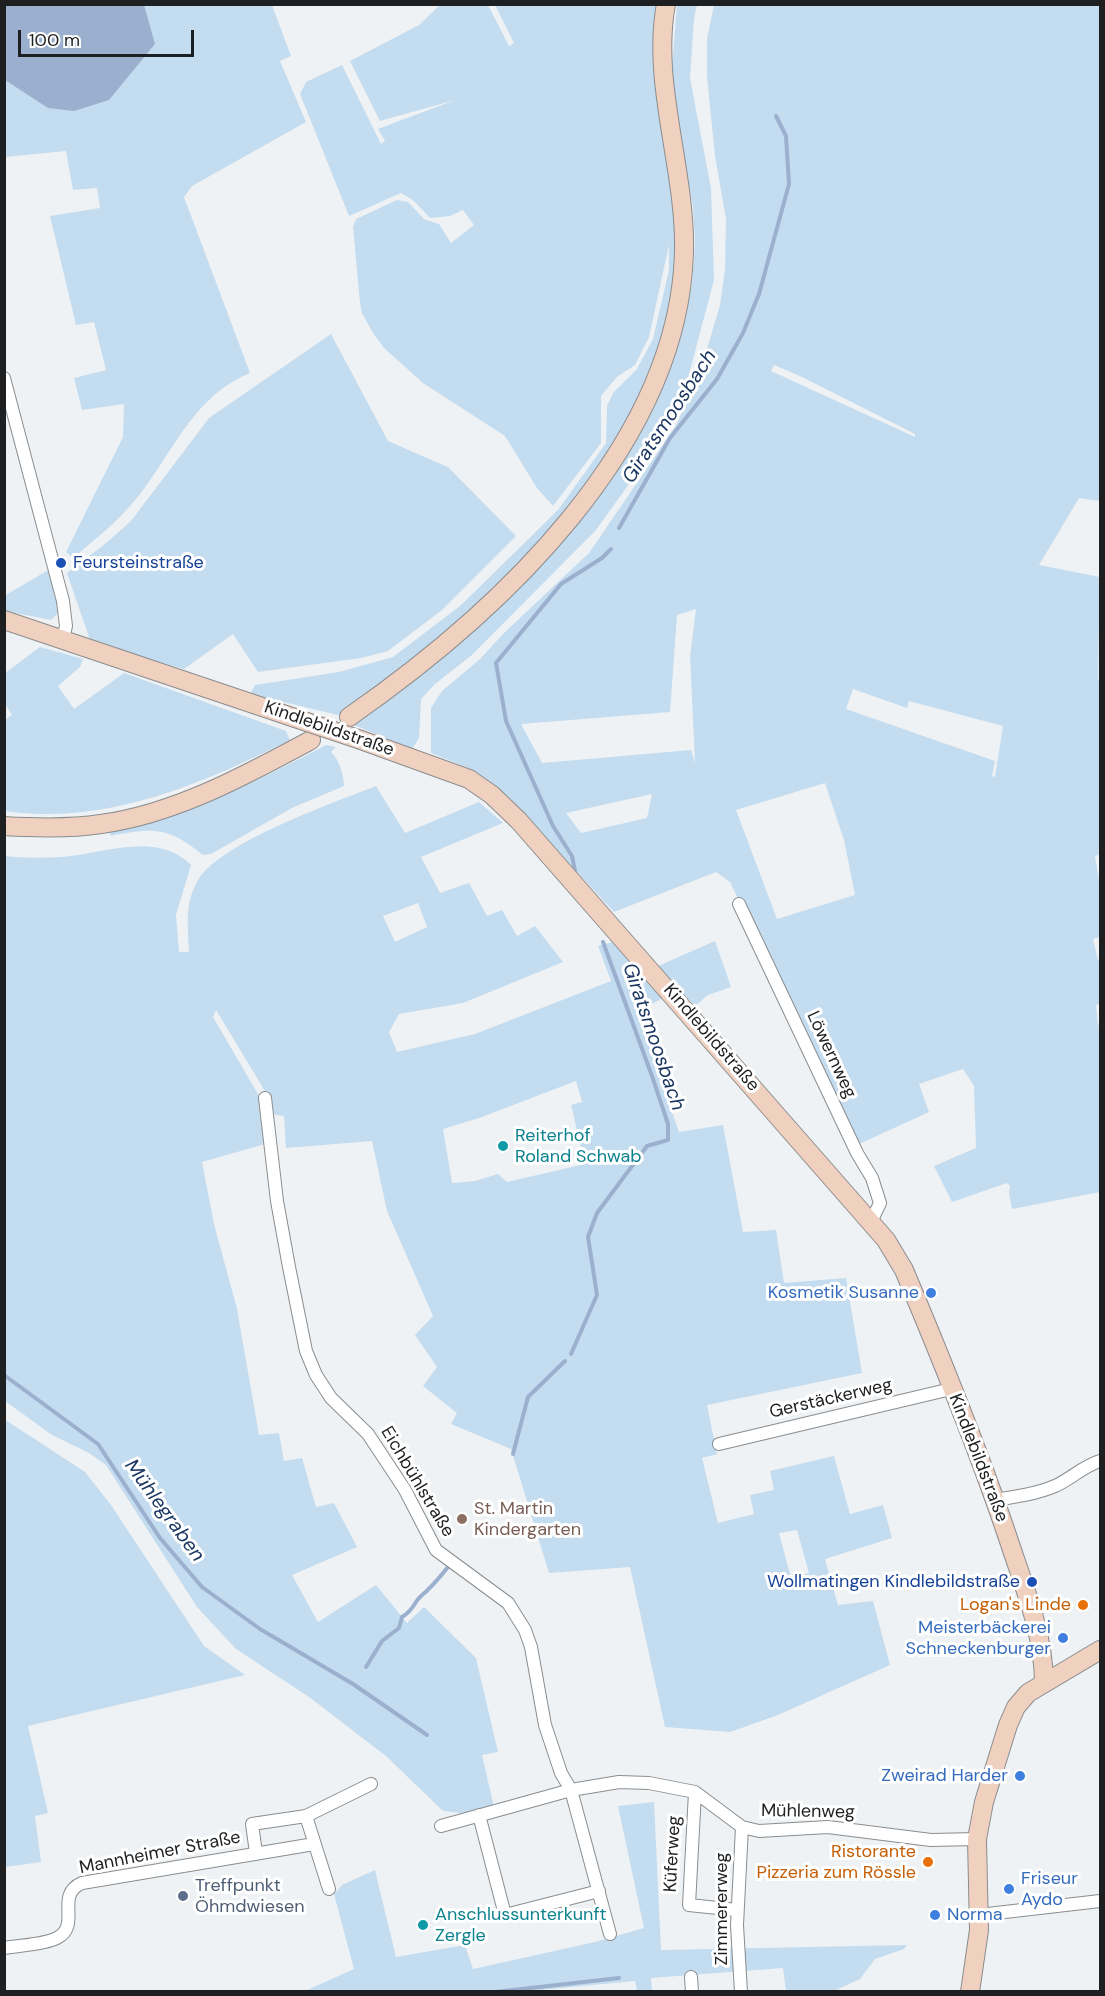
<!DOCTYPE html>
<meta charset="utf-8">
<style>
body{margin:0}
#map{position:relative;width:1105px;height:1996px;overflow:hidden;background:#eff2f4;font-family:"DM Sans",sans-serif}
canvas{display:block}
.frame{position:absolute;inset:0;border:6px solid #1e1f20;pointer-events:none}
.scale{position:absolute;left:18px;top:30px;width:176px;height:27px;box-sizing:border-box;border:3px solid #1e1f20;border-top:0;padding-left:8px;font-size:18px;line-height:21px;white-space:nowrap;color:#1e1f20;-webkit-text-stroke:4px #fff;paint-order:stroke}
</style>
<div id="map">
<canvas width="1105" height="1996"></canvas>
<div class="frame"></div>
<div class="scale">100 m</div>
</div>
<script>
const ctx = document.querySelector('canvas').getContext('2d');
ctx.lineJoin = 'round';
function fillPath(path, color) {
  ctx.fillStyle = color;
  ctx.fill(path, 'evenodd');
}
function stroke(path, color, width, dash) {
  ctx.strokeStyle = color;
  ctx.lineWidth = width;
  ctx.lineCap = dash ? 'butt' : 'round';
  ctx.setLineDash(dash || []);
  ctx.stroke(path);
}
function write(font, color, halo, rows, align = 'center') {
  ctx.font = font + ' "DM Sans",sans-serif';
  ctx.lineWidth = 6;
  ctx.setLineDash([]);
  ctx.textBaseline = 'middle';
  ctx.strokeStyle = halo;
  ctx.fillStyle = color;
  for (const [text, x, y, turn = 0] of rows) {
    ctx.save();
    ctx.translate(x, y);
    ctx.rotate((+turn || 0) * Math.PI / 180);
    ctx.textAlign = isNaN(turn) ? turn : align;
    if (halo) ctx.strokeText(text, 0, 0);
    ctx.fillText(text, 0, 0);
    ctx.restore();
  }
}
const green = new Path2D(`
 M5,5H272L291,56L280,61L306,122L192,186L184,197L250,373C195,395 174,450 140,494C121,519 97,538 73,558L66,552L123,437L124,404L82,410L74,378L106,370L94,322L76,325L50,216L100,208L97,188L73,190L66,151L5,157Z
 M440,5H488L509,46L514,43L495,5H657L677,208L674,306L656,364L599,471L523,563L455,630L338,715L250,694L255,685L339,672L393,657L460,606L558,510L606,443L607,406L613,393L637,369L653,339L669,270V245L649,337L635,365L617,377L601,396V443L553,506L537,488L505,436L423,383L384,348L373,333L362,313L360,303L353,227L356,219L397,200L408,202L424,219L439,224L451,243L474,225L463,210L450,216L430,218L414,201L401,193L349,216L300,94L306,82L342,65L381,144L385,141L378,129L455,100L380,121L350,61L419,25Z
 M677,5H697L694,18L690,78L711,188L714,280L688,378L668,421L634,477L596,530L472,655L435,684L421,699L419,738L412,749L354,725L433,666L494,613L524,582L616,469L656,401L670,369L692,285L695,243L693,207L671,81Z
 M714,5H1100V501L1079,498L1039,565L1100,577L1098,679H1100V854L1095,856L1100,886V937L1093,939L1098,960H1100V1004L1096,1005L1098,1025H1100V1192L1012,1209L1009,1193L1010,1186L1007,1183L952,1202L934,1166L976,1148L974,1086L963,1069L919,1084L929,1112L857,1145L730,882L716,872L614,912L510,799L471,769L431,753V708L442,691L480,659L505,632L589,553L675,427L699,376L720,305L725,269L726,219L715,156L707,77V39ZM774,365L802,377L915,434V437L771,371ZM696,609L690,656L695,763L691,750L542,763L521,724L670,712L677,615ZM853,689L907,708L909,701L1003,726L995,777L992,776L995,761L846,709ZM825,783L844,840L855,895L777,919L736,810ZM652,794L647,818L581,833L566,813Z
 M331,334L388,441L448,467L516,536L442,610L388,651L361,658L258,672L233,634L184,669L91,643L67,573L105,544L131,521L209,418Z
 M50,569L58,596V613L51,620L5,611L4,596Z
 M40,647L83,659L80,667L58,686L74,709L124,673L286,731L290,740C202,784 105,826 5,811V720L12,715L5,704V673Z
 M326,745L336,747L331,752C339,759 344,776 344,786L292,808L211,854L203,855C167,826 153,828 110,836L111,829C187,816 258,781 326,745Z
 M376,786L405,833L479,802L503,823L421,857L440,893L469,883L487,916L502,910L517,936L535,926L563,962L463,1003L399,1014L389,1032L397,1052L475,1034L611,981L598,946L613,942L663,998L637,1012L679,1132L723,1125L743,1232L776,1230L784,1283L846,1278L862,1373L707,1405L717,1454L702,1458L718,1523L754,1514L750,1495L774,1490L770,1471L834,1456L850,1514L883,1505L892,1538L825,1559L838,1605L873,1601L890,1665L778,1715L730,1732L665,1727L630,1567L549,1573L511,1449L451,1424L457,1413L423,1386L437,1367L415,1335L433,1316L387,1211L372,1141L286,1148L284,1116L271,1114L268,1096L216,1010L213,1017L262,1101L265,1144L202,1162L214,1224L237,1309L259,1435L279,1433L284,1461L302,1458L316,1507L334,1503L357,1547L292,1575L318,1622L376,1585L407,1623L424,1607L476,1658L498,1752L482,1755L494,1807L472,1814L443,1811L386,1756L309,1697L236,1649L197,1607L106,1465L89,1453L52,1435L5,1401L4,856C22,858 43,858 61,857C103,854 157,830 191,865L176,915L179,952H189C188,927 184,904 198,880C221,842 333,803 376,786ZM418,903L427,927L395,942L383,916ZM576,1081L582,1102L571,1105L585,1164L507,1182L498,1174L475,1181L452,1183L443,1129L482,1117ZM797,1530L809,1573L791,1578L779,1533Z
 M715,941L731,987L708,995L695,1006L658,966Z
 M4,1419L85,1472L111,1505L204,1646L245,1675L28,1726L48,1813L35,1816L41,1862L5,1867Z
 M654,1802L661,1950L907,1945L904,1949L875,1959L860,1979L834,1991H786L783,1968L651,1978L652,1991H637L635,1981L520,1992H303L354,1969L334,1894L342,1885L375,1870L396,1957L465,1945L473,1969L595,1942L644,1928L618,1806Z`);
const water = new Path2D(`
 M4,5H144L155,44L109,100L74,111L48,108L5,80Z`);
const stream = new Path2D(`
 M619,528L670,438L717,379L743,333L759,294L789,184L786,136L776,116
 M575,871L572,856L553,826L506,721L496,663L561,584L602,558L611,549
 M571,1354L597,1295L588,1237L597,1213L647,1146L668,1140V1124L652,1076L603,942
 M4,1375L98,1444L160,1538L202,1587L260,1629L353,1684L427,1735
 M513,1454L528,1397L565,1361
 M366,1667L382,1641L399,1628L402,1617C415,1609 413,1603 421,1596C431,1588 440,1577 448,1567
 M495,1992L619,1978`);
const minor = new Path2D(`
 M4,378L63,601L66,626L63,639
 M739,904L857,1153L872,1178L880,1203L871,1222
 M265,1098L277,1201L289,1267L306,1351L316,1375L331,1398L368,1434L405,1490L436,1550L508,1603L525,1630L531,1647L545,1725L561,1773L571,1790L610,1934
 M719,1444L951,1389
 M995,1500C1015,1497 1036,1494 1055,1486C1071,1479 1083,1466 1100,1461
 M695,1792L689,1905L737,1910
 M479,1815L505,1915L599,1891
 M441,1826L571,1790L619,1782L649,1783L695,1792L742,1827L759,1831L828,1827L931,1840L977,1839
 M256,1853L252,1824L306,1816
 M329,1889L306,1816L371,1784
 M979,1915L1100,1901
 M4,1948C20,1945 43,1945 57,1938C82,1925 54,1895 82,1883L314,1844
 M691,1977L692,1992
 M741,1992L737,1925L742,1827`);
const secondary = new Path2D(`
 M4,620L295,718
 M349,717C497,614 679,446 684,252C686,170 651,83 666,4
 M361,740L469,779L492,795L519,821L886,1240L904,1270C942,1360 979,1451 1010,1544C1025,1589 1043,1633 1044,1681
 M4,826C37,828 69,829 101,824C175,814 246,775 311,740
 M970,1992L979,1930L977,1839L984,1802L1008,1725L1016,1707L1028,1693L1100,1650`);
const secondaryBridge = new Path2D(`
 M295,718L361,740`);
const markers = [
 [61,563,6,"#1a4fb4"],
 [503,1146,6,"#0f9aa8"],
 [931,1293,6,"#3f7fe0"],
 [462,1519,6,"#8d6e63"],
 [1032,1582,6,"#1a4fb4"],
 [1083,1605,6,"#e8710a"],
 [1063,1638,6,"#3f7fe0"],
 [1020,1776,6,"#3f7fe0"],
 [928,1862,6,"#e8710a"],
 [1009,1889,6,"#3f7fe0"],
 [183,1896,6,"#5c6f8a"],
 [935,1915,6,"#3f7fe0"],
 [423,1925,6,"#0f9aa8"]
];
const transitNames = [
 ["Feursteinstraße",73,563],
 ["Wollmatingen Kindlebildstraße",1020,1582,"right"]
];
const streetNames = [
 ["Kindlebildstraße",329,729,19],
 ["Kindlebildstraße",711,1038,49],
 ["Löwernweg",831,1055,65],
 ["Gerstäckerweg",831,1399,-13],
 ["Kindlebildstraße",978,1458,69],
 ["Eichbühlstraße",417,1482,59],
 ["Mühlenweg",808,1812,1],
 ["Mannheimer Straße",160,1853,-11],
 ["Küferweg",673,1854,-87],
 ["Zimmererweg",722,1909,-90]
];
const cultureNames = [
 ["Reiterhof",515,1136],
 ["Roland Schwab",515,1157],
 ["Anschlussunterkunft",435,1915],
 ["Zergle",435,1936]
];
const shopNames = [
 ["Kosmetik Susanne",919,1293],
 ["Meisterbäckerei",1051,1628],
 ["Schneckenburger",1051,1649],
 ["Zweirad Harder",1008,1776],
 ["Friseur",1021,1879,"left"],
 ["Aydo",1021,1900,"left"],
 ["Norma",947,1915,"left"]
];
const educationNames = [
 ["St. Martin",474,1509],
 ["Kindergarten",474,1530]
];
const foodNames = [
 ["Logan's Linde",1071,1605],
 ["Ristorante",916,1852],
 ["Pizzeria zum Rössle",916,1873]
];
const serviceNames = [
 ["Treffpunkt",195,1886],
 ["Öhmdwiesen",195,1907]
];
const waterNames = [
 ["Giratsmoosbach",670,417,-57],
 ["Giratsmoosbach",653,1037,71],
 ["Mühlegraben",164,1511,54]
];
fillPath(green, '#c4dcef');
fillPath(water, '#9bb0cf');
stroke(stream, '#9bb0cf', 4);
stroke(minor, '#8a8d8f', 14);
stroke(secondary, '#8a8d8f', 20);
stroke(minor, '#fff', 12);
stroke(secondary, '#f0d0bf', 18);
stroke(secondaryBridge, '#8a8d8f', 20, []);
stroke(secondaryBridge, '#f0d0bf', 18);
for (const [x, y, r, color] of markers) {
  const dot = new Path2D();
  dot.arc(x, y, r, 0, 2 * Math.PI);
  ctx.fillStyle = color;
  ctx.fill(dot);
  stroke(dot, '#fff', 2);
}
write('18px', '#164399', '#fff', transitNames, 'left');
write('18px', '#1e1f20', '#fff', streetNames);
write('18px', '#0d838f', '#fff', cultureNames, 'left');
write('18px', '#366cbe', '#fff', shopNames, 'right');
write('18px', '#785e54', '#fff', educationNames, 'left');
write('18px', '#c56008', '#fff', foodNames, 'right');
write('18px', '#4e5e75', '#fff', serviceNames, 'left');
write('italic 20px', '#1c3862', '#fff', waterNames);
</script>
